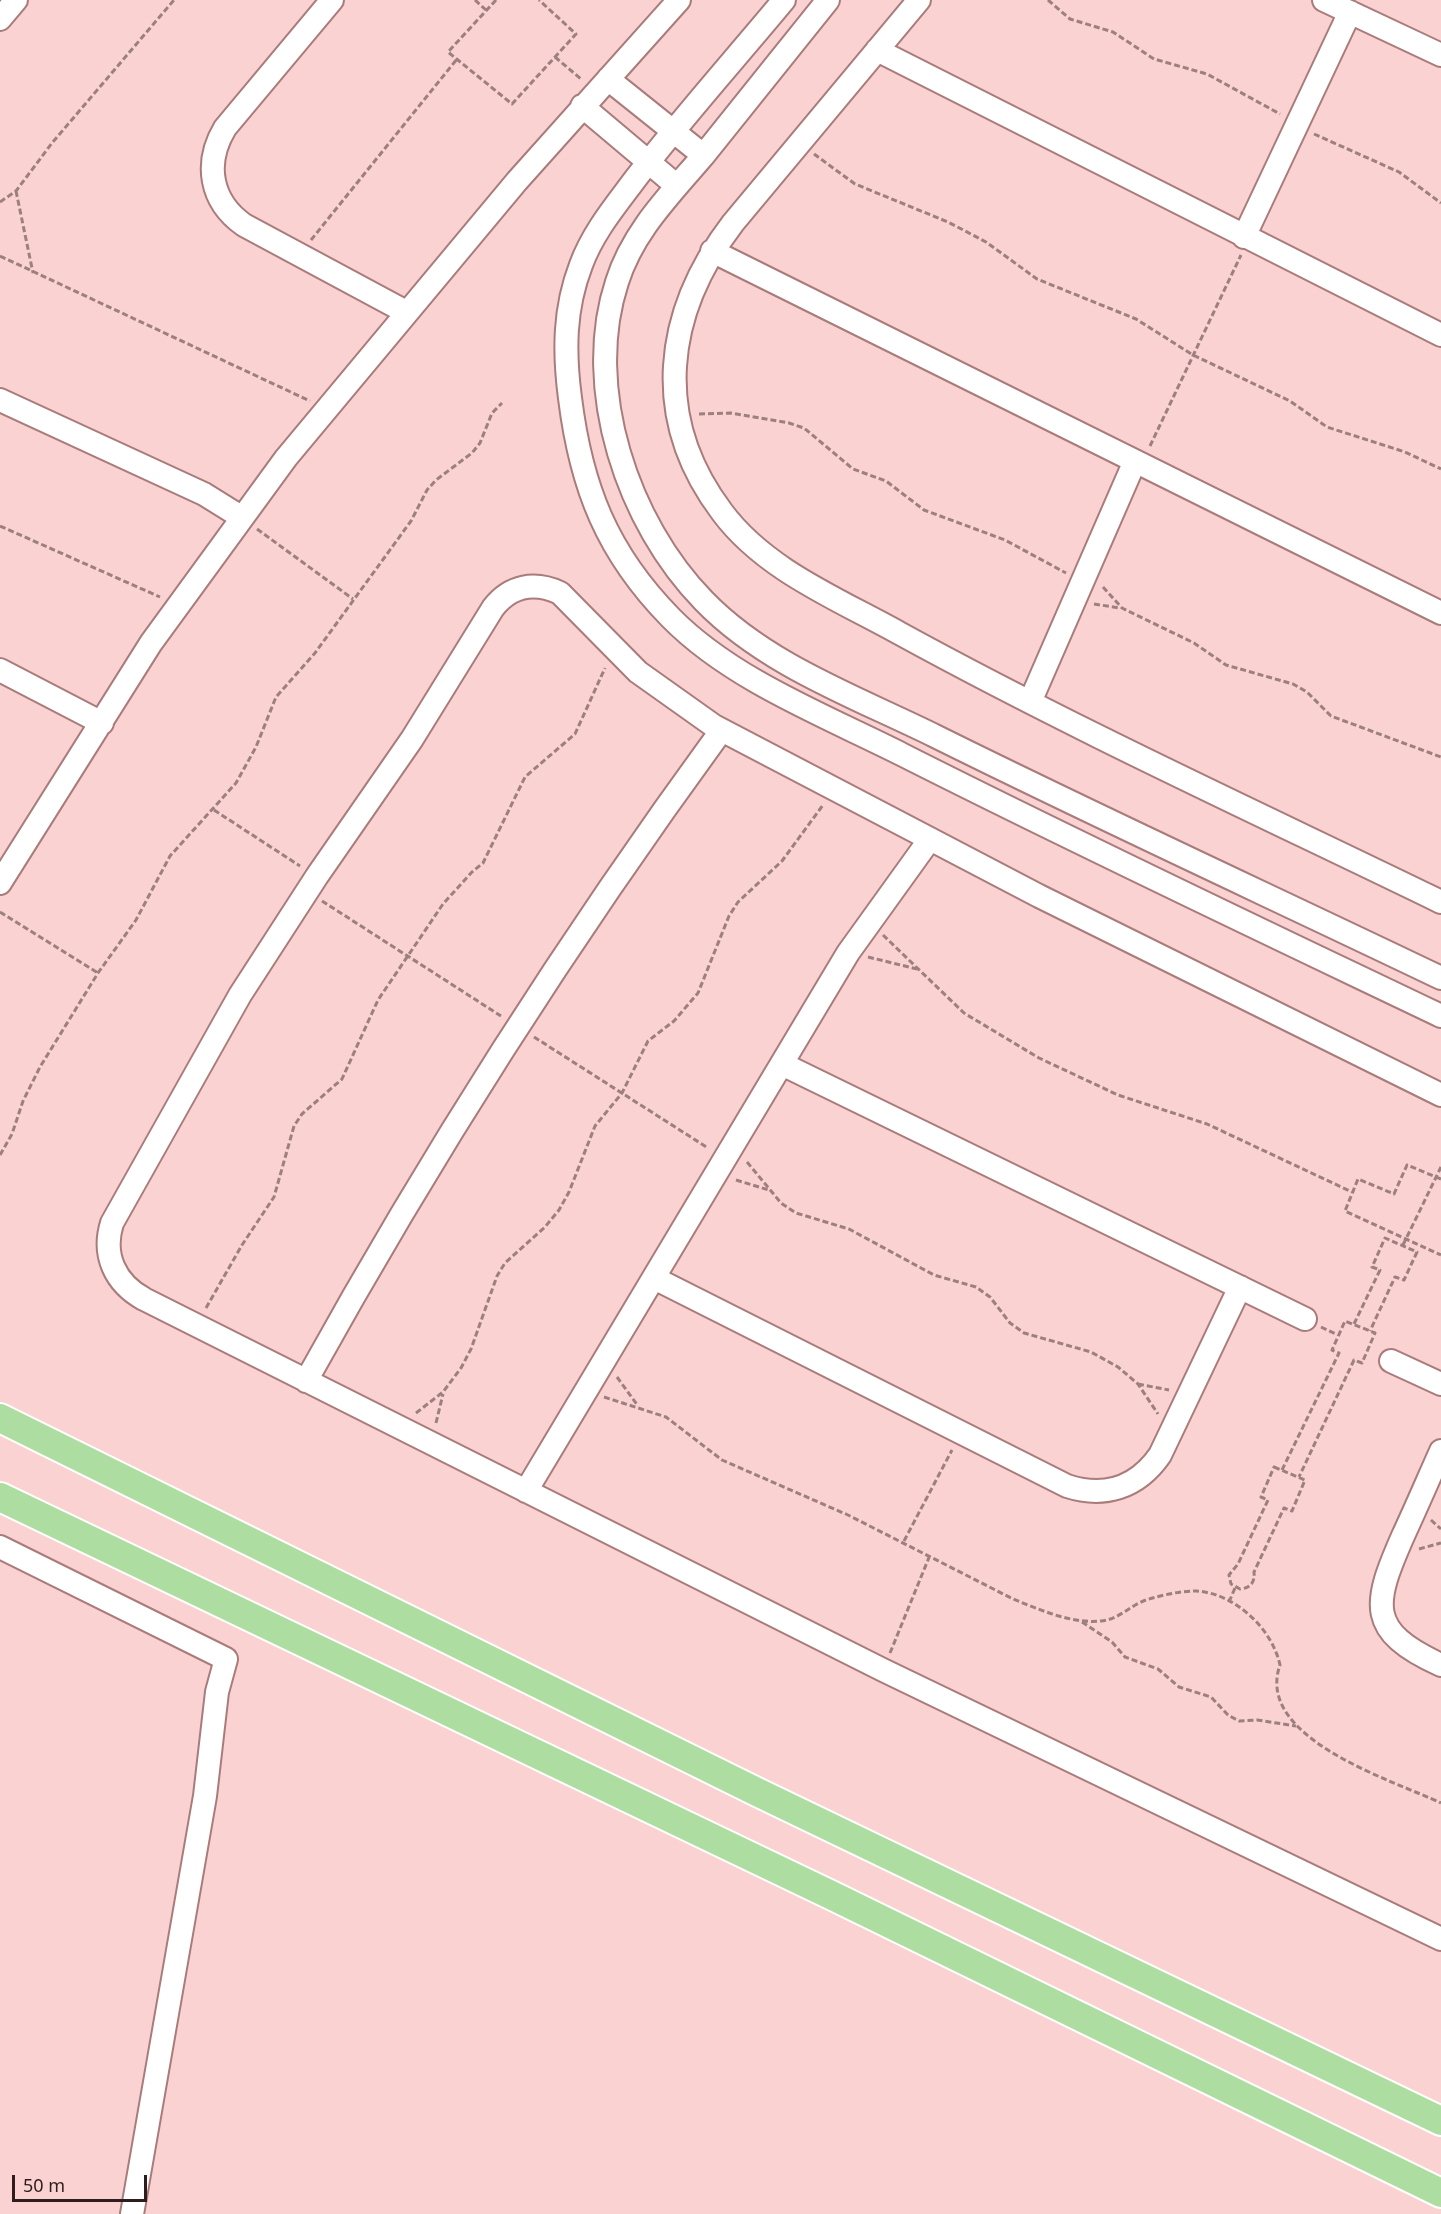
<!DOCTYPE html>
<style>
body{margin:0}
#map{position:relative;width:1441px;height:2214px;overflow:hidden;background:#fad2d2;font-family:"Noto Sans",sans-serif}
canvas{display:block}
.scale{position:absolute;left:12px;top:2175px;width:135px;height:27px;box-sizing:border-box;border:3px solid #2f1d1d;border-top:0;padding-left:8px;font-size:18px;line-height:21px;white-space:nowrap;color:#2f1d1d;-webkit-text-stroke:4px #fad2d2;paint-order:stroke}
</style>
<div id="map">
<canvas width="1441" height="2214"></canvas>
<div class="scale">50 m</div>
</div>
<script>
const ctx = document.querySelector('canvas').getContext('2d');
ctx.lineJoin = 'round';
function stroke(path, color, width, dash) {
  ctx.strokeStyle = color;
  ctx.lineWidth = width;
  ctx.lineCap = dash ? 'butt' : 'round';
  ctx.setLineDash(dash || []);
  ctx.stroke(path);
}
const path = new Path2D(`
 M475,0L486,10
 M496,0L448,52L512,104L576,34L539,0
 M1048,0L1070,19L1113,32L1154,59L1207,74L1280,114
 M555,57L581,79
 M1314,134L1399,172L1441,203
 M814,154L855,184L948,222L986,242L1037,279L1136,319L1193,355L1290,401L1327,427L1405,452L1441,469
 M16,191L33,273
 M0,202L16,191L52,143L174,0
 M311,240L457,59
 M0,256L310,401
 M699,414L731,413L789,423L804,428L853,469L886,481L924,510L1005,540L1066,573
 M1150,446L1241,255
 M0,526L160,597
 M257,529L353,599
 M1103,587L1122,608L1194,643L1226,665L1293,684L1307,692L1331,716L1441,757
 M1094,604L1120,608
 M214,810L300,866
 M322,901L501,1016
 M0,912L98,973
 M883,935L964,1013L1039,1058L1118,1095L1207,1124L1352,1192
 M868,957L917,969
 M534,1037L708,1148
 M0,1155L12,1134L23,1101L40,1067L98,973L136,920L170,856L236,783L256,747L276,697L315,653L411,521L427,490L436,480L472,453L480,443L492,413L502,403
 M747,1162L781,1203L796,1213L849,1229L934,1275L976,1287L990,1297L1010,1323L1024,1333L1091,1352L1118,1367L1138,1384L1158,1414
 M1441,1179L1407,1165L1394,1194L1358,1179L1345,1211L1441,1255
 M736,1180L769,1190
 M1403,1245L1441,1167
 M206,1308L242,1245L274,1197L294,1126L302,1114L342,1079L378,1000L443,904L472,872L483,863L525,777L575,734L605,668
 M1354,1324L1380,1270L1372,1267L1385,1238L1417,1252L1404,1280L1395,1277L1370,1331
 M1321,1327L1338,1335
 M617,1377L638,1406
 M1138,1384L1169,1390
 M604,1397L666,1417L722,1460L848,1515L1013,1599C1041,1610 1071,1624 1101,1621C1118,1620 1131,1605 1146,1600C1162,1595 1180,1591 1196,1591C1234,1593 1272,1628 1280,1665C1254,1738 1392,1780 1441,1803
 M416,1413L443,1392L461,1368L471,1349L497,1276L505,1263L545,1227L559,1210L569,1192L595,1126L622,1093L648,1041L674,1021L698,993L729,916L738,902L782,861L823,805
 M436,1423L443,1394
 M1274,1467L1305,1480L1292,1511L1284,1508L1254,1572C1255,1582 1251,1588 1240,1589L1231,1584L1229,1575L1238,1564L1268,1500L1261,1497Z
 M1282,1470L1339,1353L1332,1350L1345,1321L1375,1333L1362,1363L1354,1360L1299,1477
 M1431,1520L1441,1529
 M904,1541L952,1450
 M1419,1549L1441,1543
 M1229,1602L1235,1588
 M1082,1622L1112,1642L1125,1657L1158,1669L1179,1687L1211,1697L1228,1715L1239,1721L1257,1720L1296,1726
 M890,1653L930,1555`);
const minor = new Path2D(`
 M332,0L225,128C204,163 210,201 244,225L406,312
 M784,0C735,59 683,117 636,178C616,205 593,232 581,265C564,309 564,352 570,398C581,487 607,553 671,618C732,680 826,716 903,755C1081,845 1261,930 1441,1016
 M828,0C786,52 745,104 703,156C670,195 633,231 617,282C582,388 628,524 704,601C766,665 856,697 935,736C1102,819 1272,897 1441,978
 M919,0L733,223C664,313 651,418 722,512C765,570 838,599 899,633C1076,730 1260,814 1441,902
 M1324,0L1441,55
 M0,19L16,0
 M877,50L1441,335
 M608,79L703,155
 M582,106L677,186
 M1244,237L1350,12
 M712,251L1441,613
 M0,400L204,494L241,517
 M0,670L102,723
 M1030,702L1135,461
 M0,883L151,643L286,458L517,181L679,0
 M782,1064L1305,1319
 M1441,1095L1039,896L714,726L638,672L560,593C534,581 510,586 493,608L412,739L317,876L240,995L112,1223C102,1255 115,1283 144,1299L883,1670L1441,1939
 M654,1278L1067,1486C1104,1498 1137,1488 1160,1455L1240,1287
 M1391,1361L1441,1384
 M306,1381C431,1155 569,939 721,731
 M1441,1451C1428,1480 1416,1508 1403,1536C1373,1604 1366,1631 1441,1665
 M526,1491L848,953L930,839
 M0,1547L226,1659L217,1692L205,1796L132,2214`);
const major = new Path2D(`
 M0,1418L757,1792L1441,2121
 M0,1497L833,1896L1441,2193`);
stroke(minor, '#a97c7b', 26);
stroke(major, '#fff', 32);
stroke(path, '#9d7f7f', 3, [6, 3]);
stroke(minor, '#fff', 22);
stroke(major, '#aedda1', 28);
</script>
